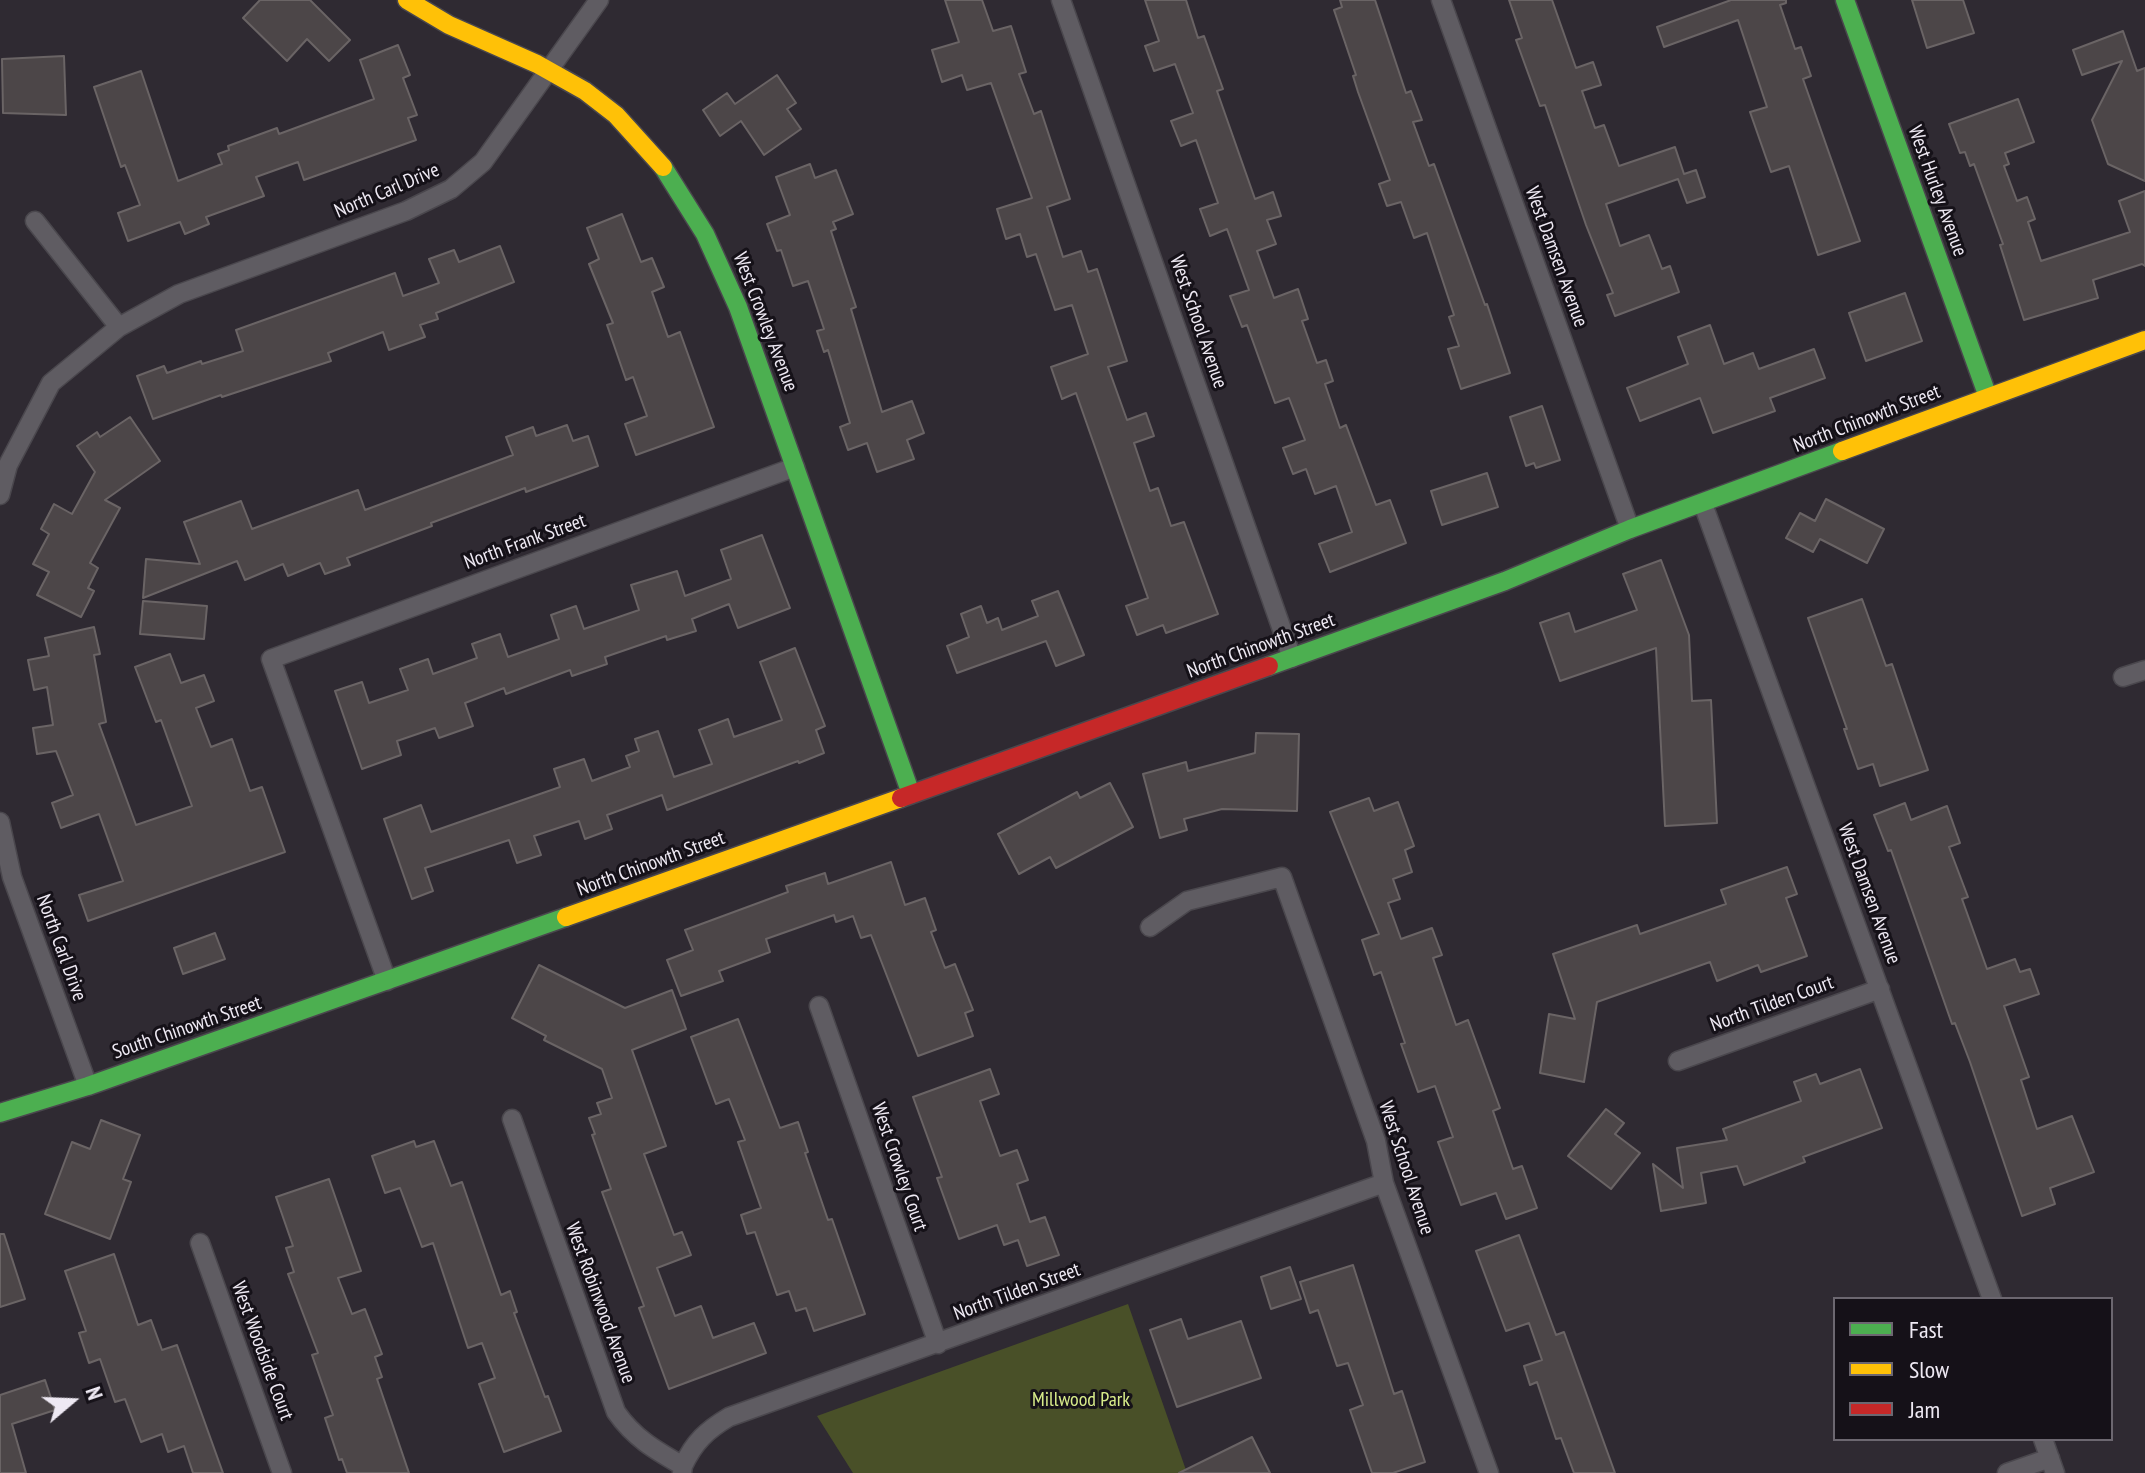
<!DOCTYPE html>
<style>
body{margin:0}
#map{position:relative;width:2145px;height:1473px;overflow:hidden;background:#2f2a32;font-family:"PT Sans Narrow",sans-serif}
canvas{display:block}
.legend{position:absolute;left:1833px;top:1297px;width:280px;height:144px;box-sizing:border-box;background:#151118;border:2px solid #6c6770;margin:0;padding:10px 14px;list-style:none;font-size:24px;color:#eee9f3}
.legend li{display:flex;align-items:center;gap:16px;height:40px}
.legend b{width:40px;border:2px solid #6c6770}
.north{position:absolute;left:32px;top:1361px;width:80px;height:80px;-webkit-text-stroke:6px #151118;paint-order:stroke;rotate:71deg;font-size:22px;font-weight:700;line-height:32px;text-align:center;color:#eee9f3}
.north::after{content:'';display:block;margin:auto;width:28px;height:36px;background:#eee9f3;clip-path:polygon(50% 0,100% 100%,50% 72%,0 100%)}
</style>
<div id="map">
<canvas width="2145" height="1473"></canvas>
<ul class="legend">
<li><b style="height:10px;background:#4caf50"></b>Fast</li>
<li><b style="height:10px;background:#ffc107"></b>Slow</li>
<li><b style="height:10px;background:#c62828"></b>Jam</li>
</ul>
<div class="north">N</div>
</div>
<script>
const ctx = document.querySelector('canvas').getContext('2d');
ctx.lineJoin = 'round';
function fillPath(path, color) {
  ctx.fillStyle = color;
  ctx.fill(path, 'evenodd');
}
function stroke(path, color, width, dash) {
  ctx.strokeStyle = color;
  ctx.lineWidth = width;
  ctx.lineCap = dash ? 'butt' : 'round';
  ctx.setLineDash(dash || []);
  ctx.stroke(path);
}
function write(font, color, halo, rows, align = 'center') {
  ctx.font = font + ' "PT Sans Narrow",sans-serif';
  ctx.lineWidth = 6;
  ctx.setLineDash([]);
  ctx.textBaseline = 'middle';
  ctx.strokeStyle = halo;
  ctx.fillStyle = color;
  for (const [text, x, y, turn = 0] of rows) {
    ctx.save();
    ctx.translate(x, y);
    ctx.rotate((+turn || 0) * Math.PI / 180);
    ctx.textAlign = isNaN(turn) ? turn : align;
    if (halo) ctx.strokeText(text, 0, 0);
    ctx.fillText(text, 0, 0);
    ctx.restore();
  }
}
const green = new Path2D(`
 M1128,1304L1187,1473H853L817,1416Z`);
const building = new Path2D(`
 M260,0H310L350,40L329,61L307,39L287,61L243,18Z
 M945,0H982L993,31L1011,26L1026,72L1019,74L1034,114L1041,111L1070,199L1047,207L1063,257L1081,251L1088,272L1097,269L1127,361L1108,367L1127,420L1146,413L1154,436L1134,443L1150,491L1158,488L1171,526L1184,522L1218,614L1166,633L1163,625L1137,635L1126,606L1148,598L1076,393L1062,399L1051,367L1088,354L1072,305L1055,310L1036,254L1027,257L1020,234L1006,239L997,209L1032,198L991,83L967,90L962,75L942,82L932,50L959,42Z
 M1145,0H1186L1198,38L1204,36L1223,89L1217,91L1255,199L1273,192L1281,216L1267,220L1276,244L1257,251L1274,298L1298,289L1308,319L1302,321L1317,363L1326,360L1333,381L1325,384L1340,428L1346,425L1376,505L1390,500L1406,543L1330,572L1319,544L1352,532L1336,486L1315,494L1306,469L1293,474L1283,448L1305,440L1289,398L1275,403L1247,325L1242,327L1230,296L1249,290L1227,229L1210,236L1200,209L1218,203L1196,140L1181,146L1171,121L1193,113L1175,64L1154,71L1145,46L1159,41Z
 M1340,0H1375L1406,93L1411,91L1422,120L1413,122L1429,166L1434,164L1485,305L1487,304L1510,373L1461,389L1448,349L1459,346L1449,317L1454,315L1427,233L1414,238L1401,202L1387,206L1379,184L1390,180L1358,92L1353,76L1356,75L1334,10L1342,7Z
 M1509,0H1552L1576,68L1593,62L1601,85L1582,91L1595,128L1604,125L1619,166L1675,147L1684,174L1696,170L1705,197L1687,203L1678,179L1606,204L1620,246L1649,235L1662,269L1670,266L1679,292L1615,316L1607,295L1613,293L1586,225L1545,105L1540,106L1516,40L1522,38Z
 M1731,0H1786V3L1780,5L1795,49L1801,47L1811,76L1803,79L1860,241L1818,255L1789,166L1771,172L1750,112L1767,107L1738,20L1664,47L1657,27Z
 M1912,0H1963L1974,33L1927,48Z
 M2123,31L2137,71L2145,68V181L2108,164L2092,120L2122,61L2082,75L2073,50Z
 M398,45L410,75L403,78L417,115L408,118L416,140L304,180L298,162L256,177L264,196L206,217L209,224L185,234L180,222L128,241L118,213L140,205L125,165L121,167L94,87L141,71L178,181L222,164L218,154L229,150L228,146L277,128L279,134L374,99L360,60Z
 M64,56L66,115L3,113L2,59Z
 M777,75L796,103L787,109L801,129L764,155L741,121L720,136L703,110L727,93L735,104Z
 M2018,99L2034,142L2005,153L2009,164L2004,166L2017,201L2027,197L2035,219L2028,222L2041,261L2130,232L2119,201L2145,191V266L2142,264L2093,280L2098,298L2024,320L2000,245L2003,244L1974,164L1970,166L1965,152L1960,153L1949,124Z
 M810,164L815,178L836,170L853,214L833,222L836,229L831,231L856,307L851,309L882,412L912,401L924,433L907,440L914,459L877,472L867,443L848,450L840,427L850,423L828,350L824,352L817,331L824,329L808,281L793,286L781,250L777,251L767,224L790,215L776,177Z
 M622,214L641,262L652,258L664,287L652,292L668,337L680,332L714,427L636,455L625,424L647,416L633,377L626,380L607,325L613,323L589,264L599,259L587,228Z
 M500,246L514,282L436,313L438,319L420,325L425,337L389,350L383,332L328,353L331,361L222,397L221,395L153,419L137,376L164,366L167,373L201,361L202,364L243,351L236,330L395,273L403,296L439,283L429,259L454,250L459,262Z
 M1905,293L1922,341L1866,361L1849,313Z
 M1710,325L1724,364L1753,353L1759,369L1814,349L1825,378L1770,398L1775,411L1713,433L1700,398L1640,421L1627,388L1688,364L1678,337Z
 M1542,406L1560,460L1536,468L1534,463L1526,466L1510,417Z
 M130,417L160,461L105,500L120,508L90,563L98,568L88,588L94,591L81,617L37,595L49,572L33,564L49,534L41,529L54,504L72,514L95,472L77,446L97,432L100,437Z
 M567,425L573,441L588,436L598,466L526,492L525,488L431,523L432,526L347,558L350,565L325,574L320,563L288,576L283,564L245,580L237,561L143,598L146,559L200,564L184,522L241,501L252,529L358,490L365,510L513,455L506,437L533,427L536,436Z
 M1487,473L1498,507L1442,525L1431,491Z
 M1826,499L1884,529L1867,563L1820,539L1813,552L1786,538L1800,513L1815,521Z
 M762,535L790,608L738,628L729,604L692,619L696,631L667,640L666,636L605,657L607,664L572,676L570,670L506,694L504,688L465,703L473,726L439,738L435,728L397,741L401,755L362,769L335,691L362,682L369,703L408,690L400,669L428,659L433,674L477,658L472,644L500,634L508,657L559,639L551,615L576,606L584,629L639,610L631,585L677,571L685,596L731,579L721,550Z
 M1661,560L1689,635L1692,701L1711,700L1717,823L1665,826L1656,648L1560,681L1540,623L1569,613L1575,632L1637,610L1623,574Z
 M1058,591L1084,655L1056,666L1046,641L957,673L947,646L969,637L961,614L981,606L987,623L998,618L1002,630L1038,616L1032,601Z
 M1862,599L1886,666L1892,664L1928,770L1880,786L1873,764L1858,769L1844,729H1847L1808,618Z
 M143,601L207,606L204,639L140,634Z
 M94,627L100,654L94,655L106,722L99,724L136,825L192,806L161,720L156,722L135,667L170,654L181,683L204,675L214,701L196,708L211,747L232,739L250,791L262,787L285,852L88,921L79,895L123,881L99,814L61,828L52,803L73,795L56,751L37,754L33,728L53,725L47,687L34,690L28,660L49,656L45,638Z
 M795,648L825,726L816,730L824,753L799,763L798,761L667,810L662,795L607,815L612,829L585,839L579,821L534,836L541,855L517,863L509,840L425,868L433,891L412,899L384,819L421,805L431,832L560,787L554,769L584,759L592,781L630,767L626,756L639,751L635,739L658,731L674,777L712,764L699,730L728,719L734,737L782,720L760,662Z
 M1256,733L1299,734L1297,811L1222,809L1184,819L1187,830L1160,838L1143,774L1186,762L1188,771L1255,753Z
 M1110,783L1133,827L1056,868L1050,857L1019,874L998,834L1077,792L1080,798Z
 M1369,798L1374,811L1398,802L1414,846L1405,850L1412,872L1393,879L1400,899L1388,903L1401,939L1432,928L1442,955L1433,958L1456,1025L1468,1020L1500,1108L1493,1111L1513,1169L1522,1166L1537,1208L1506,1219L1496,1193L1461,1205L1438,1142L1453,1137L1435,1086L1418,1092L1401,1044L1405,1043L1381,972L1374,975L1362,940L1379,934L1330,812Z
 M1905,803L1911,820L1947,806L1960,843L1949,847L1968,897L1962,899L1987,969L2015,959L2020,972L2030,969L2039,994L2004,1006L2029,1077L2021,1080L2037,1129L2072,1116L2094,1172L2050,1188L2055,1204L2022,1216L1970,1062L1955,1023L1952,1024L1891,850L1888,851L1874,815Z
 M891,862L905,905L925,898L936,930L931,932L945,968L955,964L973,1010L965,1013L973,1036L918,1056L871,935L861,938L853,916L836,922L834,915L766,939L770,952L719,971L723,981L681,996L667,960L693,950L685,930L788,892L786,886L825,873L828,884Z
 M1787,867L1797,894L1786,898L1807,956L1761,972L1758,965L1717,981L1710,962L1597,1002L1584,1082L1540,1073L1549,1014L1575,1019L1553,954L1637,925L1640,934L1726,904L1721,890Z
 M215,933L225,959L183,974L174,948Z
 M539,965L625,1008L672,990L686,1029L632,1050L666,1146L644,1154L674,1235L682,1232L691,1255L657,1268L675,1316L701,1306L713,1338L754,1323L766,1353L669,1389L639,1308L644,1306L602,1192L611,1189L592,1135L595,1134L589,1118L601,1114L597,1103L612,1098L602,1069L544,1040L546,1036L512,1018Z
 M738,1019L780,1128L798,1122L808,1152L805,1153L828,1220L832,1219L865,1314L814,1331L806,1308L796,1311L789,1291L777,1295L755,1232L747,1234L741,1215L761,1208L738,1142L745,1140L729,1099L716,1104L691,1037Z
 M990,1069L999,1094L980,1101L1000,1156L1017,1150L1028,1180L1017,1184L1030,1222L1045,1217L1059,1255L1027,1266L1018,1240L1004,1245L997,1225L959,1239L937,1178L942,1177L913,1097Z
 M1860,1069L1882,1128L1803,1157L1805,1162L1744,1185L1737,1166L1701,1173L1706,1203L1661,1211L1653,1164L1683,1188L1677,1148L1727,1140L1723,1129L1801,1101L1794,1082L1816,1074L1820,1084Z
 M1606,1109L1624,1123L1615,1134L1640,1153L1611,1189L1568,1156Z
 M101,1120L140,1135L123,1179L131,1182L110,1239L45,1214L72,1142L90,1149Z
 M414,1141L416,1147L434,1141L451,1186L462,1182L501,1295L510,1291L517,1312L514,1313L545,1397L548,1396L561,1431L504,1452L479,1384L495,1378L482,1343L468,1348L433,1243L422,1247L400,1188L385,1193L372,1156Z
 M329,1179L361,1271L338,1278L352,1314L365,1309L382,1354L375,1357L382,1377L377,1379L409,1473H347L342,1459L339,1460L325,1418L333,1415L312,1355L318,1353L288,1274L294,1272L286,1248L293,1246L276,1197Z
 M0,1234H4L25,1299L0,1307Z
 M1519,1235L1556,1335L1564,1332L1615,1473H1574L1561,1438L1556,1439L1537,1382L1530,1385L1524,1366L1542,1360L1529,1323L1506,1331L1476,1251Z
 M114,1254L138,1325L151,1320L162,1350L177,1345L223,1473H193L184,1446L168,1452L162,1434L141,1442L125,1399L115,1402L100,1359L89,1363L79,1333L86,1331L65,1271Z
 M1353,1265L1394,1394L1402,1391L1425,1462L1393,1473H1372L1350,1410L1363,1405L1348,1363L1337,1366L1318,1310L1310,1313L1300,1282Z
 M1290,1267L1301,1299L1271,1309L1261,1277Z
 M1181,1319L1188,1339L1241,1321L1261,1378L1177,1407L1150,1330Z
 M45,1380L55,1410L12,1424L26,1473H0V1395Z
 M1252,1437L1270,1473H1179Z`);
const street = new Path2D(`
 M1061,0L1292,658
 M1441,0L1630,529
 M35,221L119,327
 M0,495L8,465L51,383L119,327L179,294L406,211L451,189L483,162L599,0
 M1703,504L1992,1299
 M2123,677L2145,670
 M0,822L12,877L88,1086
 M1150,927L1187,901L1282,877L1376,1141L1384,1183L1489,1473
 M387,981L271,659L795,467
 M819,1006L938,1344
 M1678,1061L1880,989
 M512,1119L616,1412C634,1438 655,1450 683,1466L682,1473
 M200,1243L282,1473
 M2043,1439L2055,1473
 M683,1466C694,1442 707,1430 729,1417L1384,1183
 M2007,1473L2050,1458`);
const fast = new Path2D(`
 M1845,0L1988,397
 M663,167L705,234L738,307L911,794
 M1269,666L1505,581L1630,529L1842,451
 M0,1113L88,1086L566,917`);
const slow = new Path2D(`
 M407,0L449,25L537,64L585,91L616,115L663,167
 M1842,451L2145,340
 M566,917L901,798`);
const jam = new Path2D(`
 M901,798L1269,666`);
const streetNames = [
 ["North Carl Drive",387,191,-23],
 ["West Hurley Avenue",1937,191,70],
 ["West Damsen Avenue",1556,257,70],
 ["West Crowley Avenue",765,322,69],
 ["West School Avenue",1198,322,71],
 ["North Chinowth Street",1867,419,-21],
 ["North Frank Street",525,542,-20],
 ["North Chinowth Street",1261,646,-20],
 ["North Chinowth Street",651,864,-20],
 ["West Damsen Avenue",1869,894,70],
 ["North Carl Drive",61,948,70],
 ["North Tilden Court",1772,1004,-20],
 ["South Chinowth Street",187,1028,-19],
 ["West Crowley Court",899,1167,71],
 ["West School Avenue",1406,1168,72],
 ["North Tilden Street",1017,1292,-20],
 ["West Robinwood Avenue",600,1303,70],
 ["West Woodside Court",262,1351,70]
];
const parkNames = [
 ["Millwood Park",1081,1400]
];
fillPath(green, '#495028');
fillPath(building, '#4c4648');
stroke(building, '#6a6465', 2);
stroke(street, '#4a474d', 21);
stroke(fast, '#4a474d', 21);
stroke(slow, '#4a474d', 21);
stroke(jam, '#4a474d', 21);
stroke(street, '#5f5c62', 18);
stroke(fast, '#4caf50', 18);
stroke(slow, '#ffc107', 18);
stroke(jam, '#c62828', 18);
write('20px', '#eee9f3', '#151118', streetNames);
write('20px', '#d8ec8a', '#151118', parkNames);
</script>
